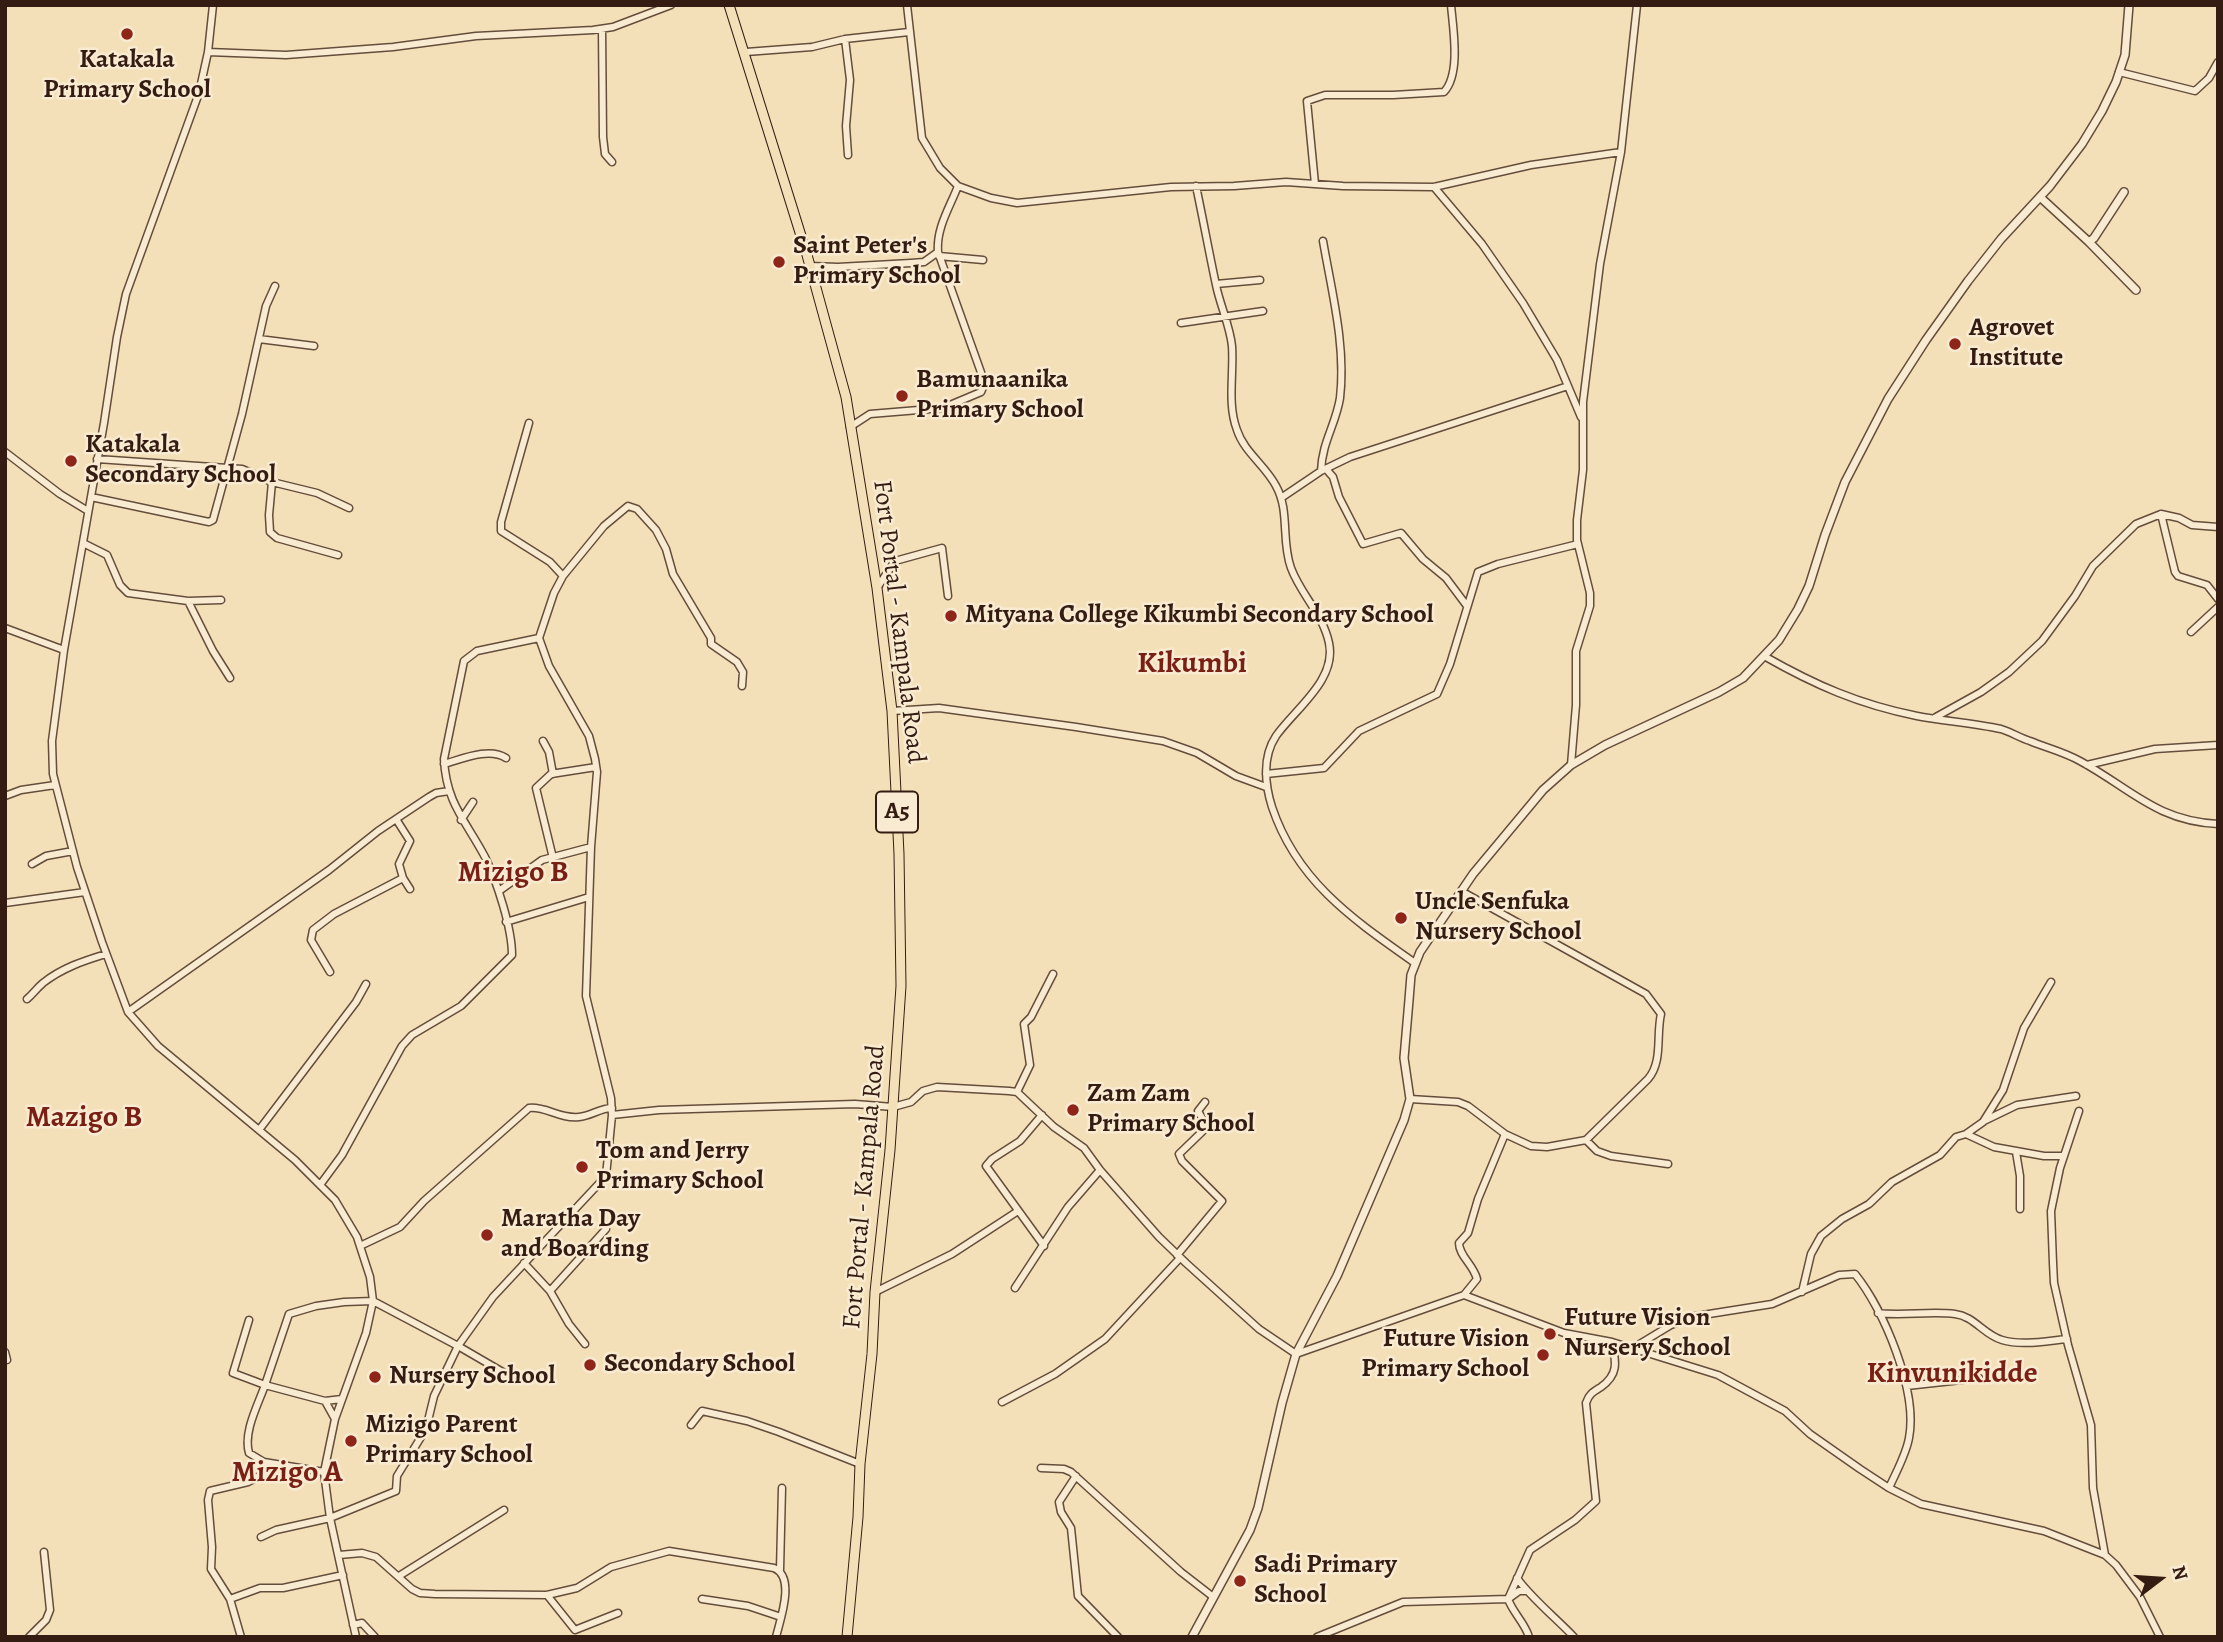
<!DOCTYPE html>
<style>
body{margin:0}
#map{position:relative;width:2223px;height:1642px;overflow:hidden;background:#f4e0b8;font-family:Alegreya,serif}
canvas{display:block}
.frame{position:absolute;inset:0;border:7px solid #351c12;pointer-events:none}
.north{position:absolute;left:2125px;top:1544px;width:70px;height:70px;-webkit-text-stroke:5px #f8ebd1;paint-order:stroke;rotate:73deg;font-size:19px;font-weight:700;line-height:28px;text-align:center;color:#351c12}
.north::after{content:'';display:block;margin:auto;width:24px;height:32px;background:#351c12;clip-path:polygon(50% 0,100% 100%,50% 72%,0 100%)}
</style>
<div id="map">
<canvas width="2223" height="1642"></canvas>
<div class="frame"></div>
<div class="north">N</div>
</div>
<script>
const ctx = document.querySelector('canvas').getContext('2d');
ctx.lineJoin = 'round';
function stroke(path, color, width, dash) {
  ctx.strokeStyle = color;
  ctx.lineWidth = width;
  ctx.lineCap = dash ? 'butt' : 'round';
  ctx.setLineDash(dash || []);
  ctx.stroke(path);
}
function write(font, color, halo, rows, align = 'center') {
  ctx.font = font + ' Alegreya,serif';
  ctx.lineWidth = 5;
  ctx.setLineDash([]);
  ctx.textBaseline = 'middle';
  ctx.strokeStyle = halo;
  ctx.fillStyle = color;
  for (const [text, x, y, turn = 0] of rows) {
    ctx.save();
    ctx.translate(x, y);
    ctx.rotate((+turn || 0) * Math.PI / 180);
    ctx.textAlign = isNaN(turn) ? turn : align;
    if (halo) ctx.strokeText(text, 0, 0);
    ctx.fillText(text, 0, 0);
    ctx.restore();
  }
}
const minor = new Path2D(`
 M213,5L208,52L199,93L126,294L117,337L104,423L64,650L52,741L53,774L77,867L102,942L128,1012L158,1046L295,1160L335,1200L357,1237L370,1277L373,1301L366,1333L335,1419L324,1472L330,1518L356,1637
 M907,5L922,138L940,168L958,186L991,198L1017,203L1171,187L1234,186L1286,182L1343,186L1434,187L1531,165L1621,152
 M602,29L603,137L605,154L612,162
 M845,39L850,80L846,126L848,155
 M208,52L286,55L393,47L476,36L593,30L613,27L671,5
 M746,52L812,47L845,39L909,32
 M2119,72L2195,91L2209,78L2218,62
 M1315,184L1307,101L1325,95H1393L1444,92C1461,74 1453,28 1451,5
 M1196,186C1203,219 1209,252 1216,285C1220,305 1230,326 1232,346C1234,374 1227,404 1237,430C1244,452 1266,466 1276,486C1290,511 1281,541 1291,568C1301,595 1323,614 1329,643C1337,680 1295,709 1276,736C1262,757 1265,785 1272,807C1297,882 1354,920 1415,963
 M1434,187L1482,244L1523,303L1557,360L1581,417
 M939,256L983,260
 M810,266L838,267L911,263L924,262L938,252
 M1216,284L1260,280
 M1181,323L1263,311
 M259,339L314,346
 M529,423L501,522V531L550,562L563,576
 M850,427L870,414L943,408L981,392L984,385L983,378L938,252C936,228 950,207 958,186
 M5,452L60,494L88,511
 M97,459L242,469L272,482L317,493L349,508
 M1326,469L1333,477L1339,497L1363,544L1401,533L1423,559L1446,578L1467,606
 M1321,471C1322,442 1336,424 1340,398C1346,346 1332,293 1323,241
 M272,482L269,515L270,532L277,538L338,555
 M91,497L209,522L213,520L242,414L266,306L275,286
 M1281,498L1321,471L1350,457L1568,386
 M2161,514L2175,572L2178,576L2207,585L2218,599
 M83,543L107,555L120,585L128,593L188,601L221,600
 M877,588L895,561L942,548L948,596
 M188,601L213,651L230,678
 M5,628L64,650
 M2191,632L2218,607
 M1764,656C1815,685 1858,704 1917,716C1944,721 1973,723 2001,729C2011,732 2020,738 2030,741C2047,748 2064,752 2080,761C2130,788 2156,821 2218,824
 M892,711L939,708L1076,727L1163,741L1197,753L1236,776L1266,787
 M1936,717L1981,692L2009,672L2042,641L2075,596L2093,566L2136,524L2161,514L2179,518L2192,525L2218,527
 M543,741L549,752L553,774
 M444,764C462,759 489,747 506,758
 M1571,765L1576,705V651L1590,606V593L1577,540V520L1583,470V402L1600,264L1621,152L1637,5
 M2087,765L2155,749L2218,745
 M1266,774L1324,768L1359,731L1437,694L1450,664L1478,572L1498,564L1578,544
 M5,796L21,790L55,785
 M396,819L410,841L399,864L403,878
 M461,820L473,802
 M553,858L536,788L551,774L596,767
 M32,864L46,856L73,851
 M499,891L542,860L591,847
 M5,903L85,892
 M506,922L589,897
 M330,972L311,940L313,930L334,914L403,878L410,889
 M27,999C33,994 36,989 43,983C62,968 83,961 106,954
 M128,1012L329,870L378,831L429,797L436,793L449,791
 M1017,1092L1030,1065L1024,1024L1031,1017L1053,974
 M1410,1099L1458,1102L1468,1106L1505,1134L1531,1146L1547,1147L1586,1140L1648,1079C1663,1062 1656,1035 1661,1014L1646,994L1461,891
 M2079,1111L2060,1168L2051,1211L2053,1263L2054,1283L2068,1345L2091,1425L2093,1488L2105,1555
 M612,1115L611,1098L586,996L591,847L597,772L595,759L589,736L549,666L539,638L554,593L563,576L604,526L628,506L637,509L656,530L666,549L673,574L711,638V644L737,662L743,672L742,686
 M1042,1115L1020,1141L992,1159L986,1166L1044,1246
 M1984,1121L2017,1105L2076,1096
 M259,1130L356,1002L366,984
 M1966,1134L1994,1147L2044,1156H2063
 M1586,1140L1597,1151L1611,1156L1668,1164
 M2016,1152L2020,1176V1209
 M320,1185L342,1155L402,1046L412,1035L461,1006L512,955C512,928 497,882 485,857C466,821 446,803 444,759L464,661L477,651L539,638
 M360,1246L400,1227L424,1201L529,1108C546,1106 559,1119 579,1117C591,1116 600,1108 612,1108
 M1177,1255L1222,1201L1182,1161L1179,1154L1207,1127L1198,1111L1205,1102
 M524,1263L550,1291L569,1324L585,1344
 M1015,1288L1068,1207L1100,1170
 M550,1291L606,1229
 M875,1292L952,1254L1018,1211
 M1802,1292L1811,1254L1821,1236L1842,1219L1869,1204L1892,1182L1940,1155L1956,1137L1966,1134L1983,1122L2003,1090L2024,1028L2051,982
 M1464,1295L1477,1279C1473,1264 1459,1256 1459,1243L1468,1233L1478,1199L1505,1134
 M1878,1313C1903,1316 1930,1311 1955,1314C1974,1316 1984,1335 2002,1340C2022,1346 2046,1341 2067,1339
 M249,1320L233,1373L265,1385C258,1405 243,1432 249,1453L264,1462L324,1472
 M1633,1348L1671,1325L1690,1317L1772,1304L1839,1275L1855,1274C1884,1310 1918,1391 1909,1438C1906,1455 1896,1472 1889,1488
 M5,1352L7,1360
 M1907,1386L1979,1378
 M342,1399L325,1401L265,1385L289,1314L316,1306L344,1302L373,1301L458,1346L493,1297L606,1176L612,1115L659,1110L855,1104L893,1107L911,1102L923,1091L937,1087L1009,1091L1017,1092L1054,1127L1084,1148L1100,1170L1159,1237L1186,1263L1259,1329L1296,1354L1464,1295L1564,1333L1612,1342L1718,1375L1785,1411L1810,1434L1860,1469L1889,1488L1921,1504L2044,1531L2105,1555L2116,1565L2140,1597L2160,1637
 M325,1401L335,1419
 M1002,1402L1055,1374L1105,1339L1180,1258
 M691,1425L702,1411L747,1421L779,1432L860,1464
 M281,1465L248,1482L210,1491L208,1500L212,1547L211,1569L230,1599L260,1588H283L343,1575
 M1041,1468L1064,1469L1071,1472L1181,1572L1212,1596
 M1076,1476L1059,1502L1061,1512L1071,1528L1078,1596L1118,1637
 M261,1537L276,1530L330,1518L396,1491L397,1476L426,1429L434,1396L458,1346L513,1378
 M339,1555L362,1553L376,1557L412,1589L420,1593L435,1594L547,1595L577,1588L611,1567L669,1551L774,1568C796,1577 780,1620 776,1637
 M780,1570L782,1488
 M399,1576L504,1510
 M1517,1578C1530,1597 1557,1619 1574,1637
 M547,1595L575,1630L618,1613
 M230,1599L241,1637
 M702,1599L748,1606L781,1617
 M353,1625L362,1623L375,1637
 M29,1637L46,1620L50,1610L44,1552
 M1317,1637L1403,1602L1508,1599L1519,1591H1526
 M1529,1637C1525,1623 1513,1613 1508,1599L1530,1550L1575,1520L1596,1501L1586,1403C1589,1394 1593,1392 1601,1387C1619,1374 1616,1362 1612,1342`);
const tertiary = new Path2D(`
 M2040,197L2089,242L2094,238L2124,192
 M2089,242L2136,290
 M1192,1637L1250,1530L1258,1508L1282,1403L1296,1354L1337,1276L1404,1120L1410,1099L1404,1058L1409,1000L1411,975L1420,952L1473,874L1543,790L1571,765L1605,745L1719,692L1743,678L1779,640L1798,609L1809,586L1825,535L1845,482L1888,399L1926,340L1968,281L2001,239L2050,186L2082,144L2102,111L2116,82L2125,55L2129,5`);
const primary = new Path2D(`
 M729,5L807,255L846,397L877,588L892,711L899,854L901,986L890,1150L875,1292L872,1354L860,1464L858,1517L847,1637`);
const markers = [
 [127,34,7,"#8f2418"],
 [779,262,7,"#8f2418"],
 [1955,344,7,"#8f2418"],
 [902,396,7,"#8f2418"],
 [71,461,7,"#8f2418"],
 [951,616,7,"#8f2418"],
 [1401,918,7,"#8f2418"],
 [1073,1110,7,"#8f2418"],
 [582,1167,7,"#8f2418"],
 [487,1235,7,"#8f2418"],
 [1550,1334,7,"#8f2418"],
 [1543,1355,7,"#8f2418"],
 [590,1365,7,"#8f2418"],
 [375,1377,7,"#8f2418"],
 [351,1441,7,"#8f2418"],
 [1240,1581,7,"#8f2418"]
];
const shields = [
 [897,812,42]
];
const shieldNames = [
 ["A5",897,812]
];
const poiNames = [
 ["Katakala",127,61,"center"],
 ["Primary School",127,91,"center"],
 ["Saint Peter's",793,247],
 ["Primary School",793,277],
 ["Agrovet",1969,329],
 ["Institute",1969,359],
 ["Bamunaanika",916,381],
 ["Primary School",916,411],
 ["Katakala",85,446],
 ["Secondary School",85,476],
 ["Mityana College Kikumbi Secondary School",965,616],
 ["Uncle Senfuka",1415,903],
 ["Nursery School",1415,933],
 ["Zam Zam",1087,1095],
 ["Primary School",1087,1125],
 ["Tom and Jerry",596,1152],
 ["Primary School",596,1182],
 ["Maratha Day",501,1220],
 ["and Boarding",501,1250],
 ["Future Vision",1564,1319],
 ["Nursery School",1564,1349],
 ["Future Vision",1529,1340,"right"],
 ["Primary School",1529,1370,"right"],
 ["Secondary School",604,1365],
 ["Nursery School",389,1377],
 ["Mizigo Parent",365,1426],
 ["Primary School",365,1456],
 ["Sadi Primary",1254,1566],
 ["School",1254,1596]
];
const streetNames = [
 ["Fort Portal - Kampala Road",898,622,83],
 ["Fort Portal - Kampala Road",865,1187,-85]
];
const quarterNames = [
 ["Kikumbi",1192,665],
 ["Mizigo B",513,874],
 ["Mazigo B",84,1119],
 ["Kinvunikidde",1952,1375],
 ["Mizigo A",287,1474]
];
stroke(minor, '#654d3c', 9);
stroke(tertiary, '#654d3c', 10);
stroke(primary, '#351c12', 11);
stroke(minor, '#f8ebd1', 6);
stroke(tertiary, '#f8ebd1', 7);
stroke(primary, '#f4e0b8', 9);
for (const [x, y, r, color] of markers) {
  const dot = new Path2D();
  dot.arc(x, y, r, 0, 2 * Math.PI);
  ctx.fillStyle = color;
  ctx.fill(dot);
  stroke(dot, '#f8ebd1', 2.5);
}
for (const [x, y, w] of shields) {
  const box = new Path2D();
  box.roundRect(x - w / 2, y - 20.5, w, 41, 5);
  ctx.fillStyle = '#f8ebd1';
  ctx.fill(box);
  stroke(box, '#351c12', 2);
}
write('bold 24px', '#351c12', null, shieldNames);
write('bold 26px', '#351c12', '#f8ebd1', poiNames, 'left');
write('26px', '#351c12', '#f8ebd1', streetNames);
write('bold 30px', '#7a1f14', '#f8ebd1', quarterNames);
</script>
